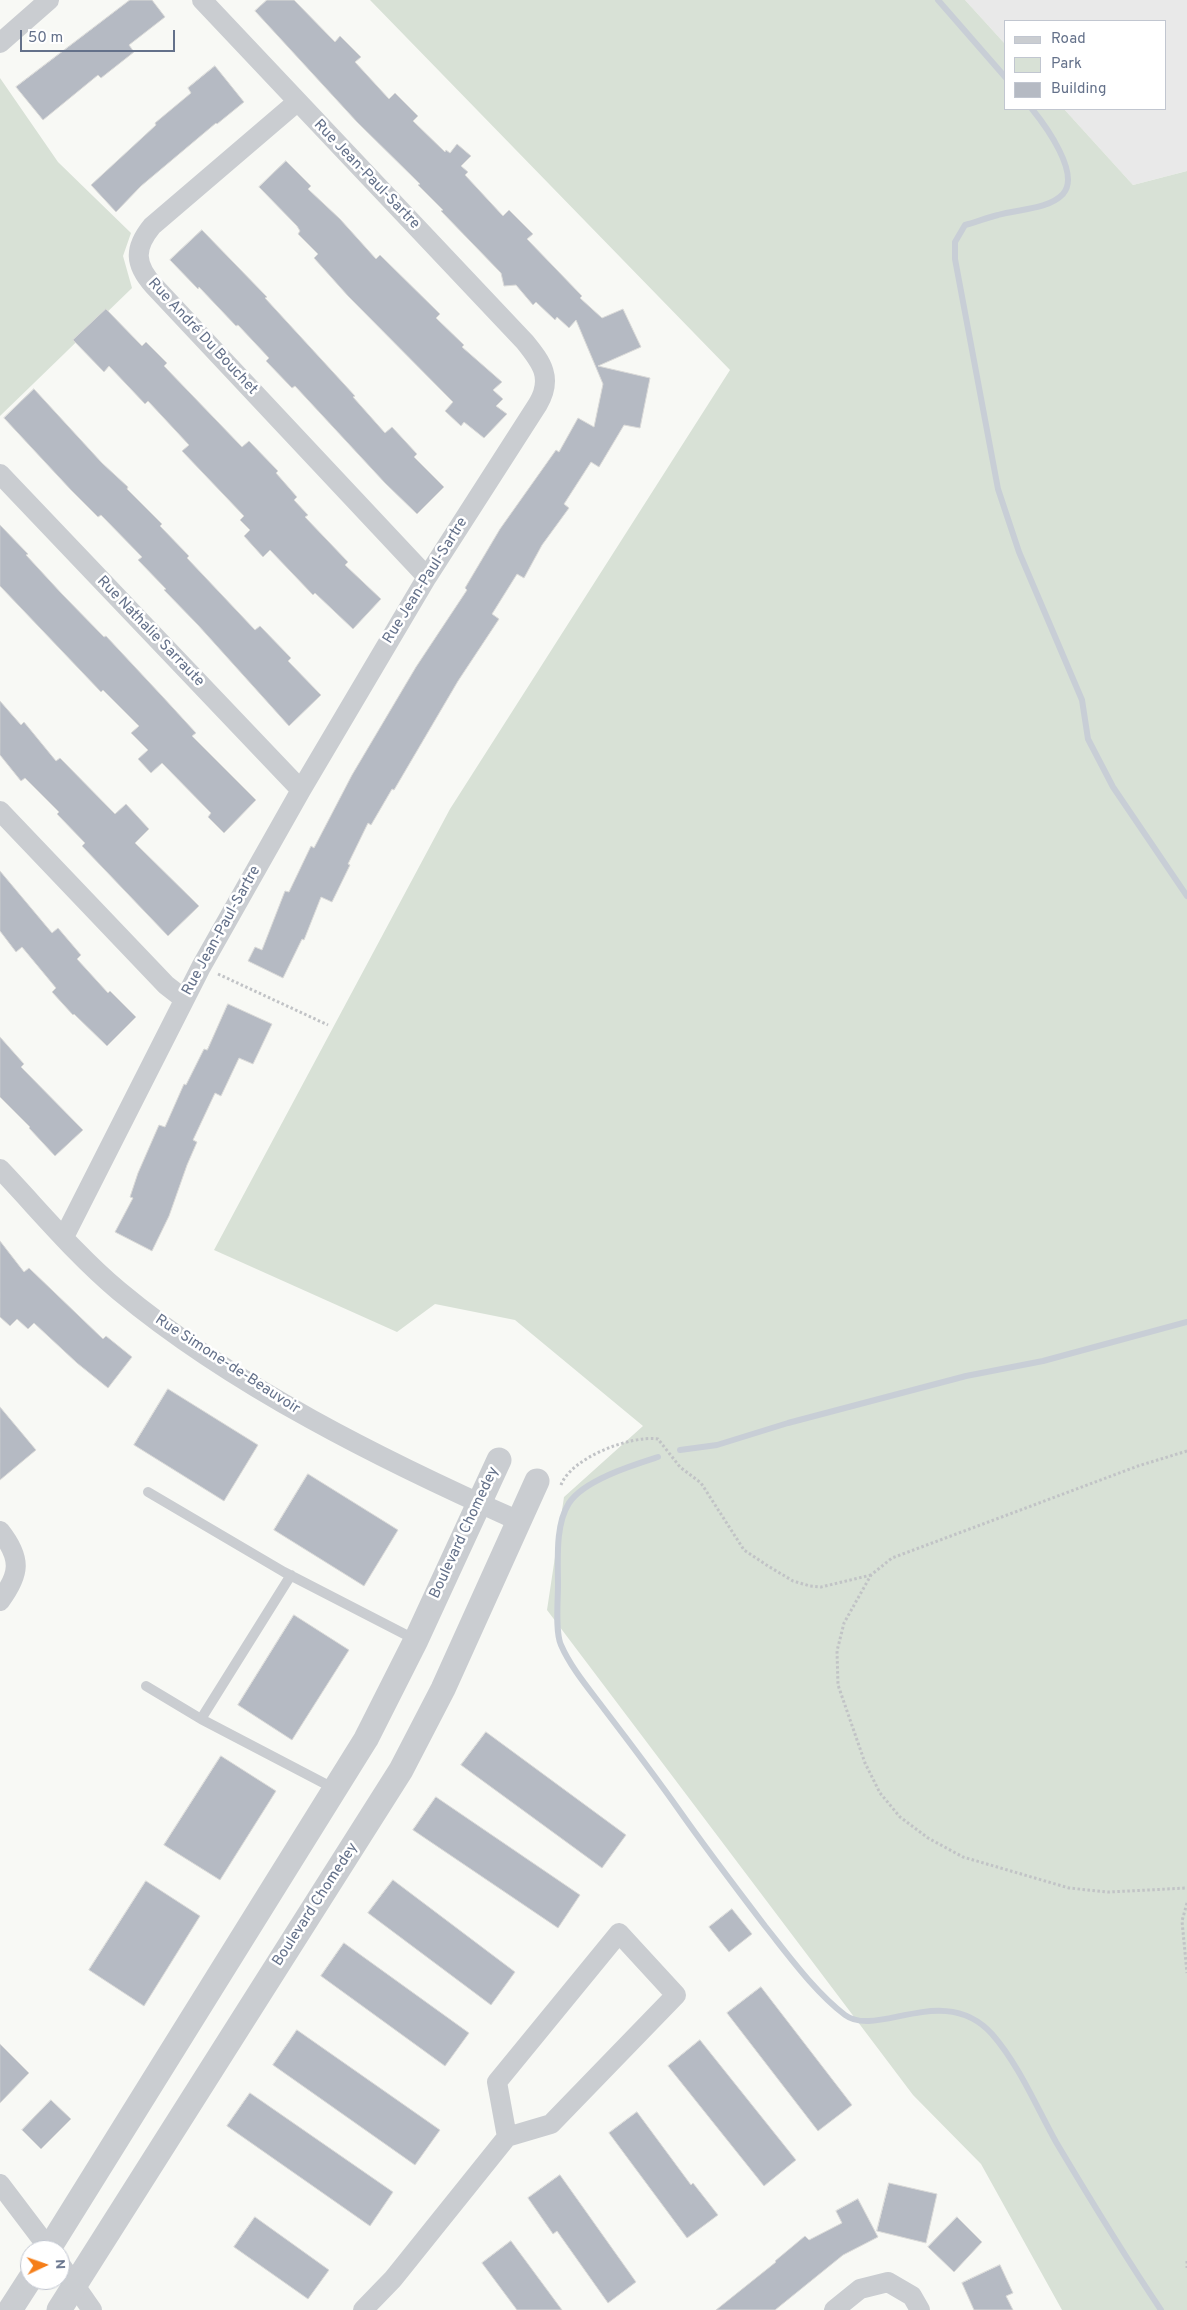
<!DOCTYPE html>
<meta charset="utf-8">
<style>
body{margin:0}
#map{position:relative;width:1187px;height:2310px;overflow:hidden;background:#f8f9f5;font-family:Overpass,sans-serif}
canvas{display:block}
.legend{position:absolute;left:1004px;top:20px;width:162px;height:90px;box-sizing:border-box;background:#fff;border:1px solid #c1c6d0;margin:0;padding:6px 9px;list-style:none;font-size:15px;color:#64718a}
.legend li{display:flex;align-items:center;gap:10px;height:25px}
.legend b{width:25px;border:1px solid #c1c6d0}
.north{position:absolute;left:20px;top:2240px;width:50px;height:50px;box-sizing:border-box;background:#fff;border:1px solid #c1c6d0;border-radius:50%;rotate:87deg;font-size:14px;font-weight:700;line-height:20px;text-align:center;color:#64718a}
.north::after{content:'';display:block;margin:auto;width:18px;height:22px;background:#f57e19;clip-path:polygon(50% 0,100% 100%,50% 72%,0 100%)}
.scale{position:absolute;left:20px;top:30px;width:155px;height:22px;box-sizing:border-box;border:2px solid #64718a;border-top:0;padding-left:6px;font-size:15px;line-height:18px;white-space:nowrap;color:#64718a;-webkit-text-stroke:4px #fff;paint-order:stroke}
</style>
<div id="map">
<canvas width="1187" height="2310"></canvas>
<ul class="legend">
<li><b style="height:6px;background:#cacdd1"></b>Road</li>
<li><b style="height:14px;background:#d8e1d6"></b>Park</li>
<li><b style="height:14px;background:#b5bac3"></b>Building</li>
</ul>
<div class="north">N</div>
<div class="scale">50 m</div>
</div>
<script>
const ctx = document.querySelector('canvas').getContext('2d');
ctx.lineJoin = 'round';
function fillPath(path, color) {
  ctx.fillStyle = color;
  ctx.fill(path, 'evenodd');
}
function stroke(path, color, width, dash) {
  ctx.strokeStyle = color;
  ctx.lineWidth = width;
  ctx.lineCap = dash ? 'butt' : 'round';
  ctx.setLineDash(dash || []);
  ctx.stroke(path);
}
function write(font, color, halo, rows, align = 'center') {
  ctx.font = font + ' Overpass,sans-serif';
  ctx.lineWidth = 5;
  ctx.setLineDash([]);
  ctx.textBaseline = 'middle';
  ctx.strokeStyle = halo;
  ctx.fillStyle = color;
  for (const [text, x, y, turn = 0] of rows) {
    ctx.save();
    ctx.translate(x, y);
    ctx.rotate((+turn || 0) * Math.PI / 180);
    ctx.textAlign = isNaN(turn) ? turn : align;
    if (halo) ctx.strokeText(text, 0, 0);
    ctx.fillText(text, 0, 0);
    ctx.restore();
  }
}
const built = new Path2D(`
 M965,0H1187V171L1133,185L1064,109H1166V21H1006V45Z`);
const green = new Path2D(`
 M370,0H965L1006,45V109H1064L1133,185L1187,171V2310H1062L981,2164L913,2095L547,1610L564,1497L643,1426L515,1320L435,1304L397,1332L214,1250L450,809L730,370Z
 M0,78L58,162L131,233L123,256L132,288L0,416Z`);
const stream = new Path2D(`
 M938,0L1006,78
 M1032,109C1045,125 1081,174 1063,194C1048,210 1017,209 998,215C986,218 976,222 965,225L955,242V259L998,489L1019,552L1082,700L1088,739L1113,787L1187,896
 M680,1450L717,1445L788,1423L966,1376L1043,1361L1187,1322
 M658,1457C633,1465 584,1480 569,1503C555,1525 558,1560 558,1585C558,1601 555,1632 561,1645C571,1668 589,1689 604,1709C630,1743 655,1776 679,1810C707,1850 736,1888 765,1926C789,1956 814,1991 845,2015C877,2039 944,1981 992,2034C1019,2065 1036,2106 1056,2142C1090,2199 1124,2255 1161,2310`);
const building = new Path2D(`
 M130,0H152L165,17L129,45L134,52L101,78L98,75L43,120L16,87Z
 M267,0H294L335,42L340,36L361,57L355,62L389,99L395,93L418,116L413,121L445,152L446,150L450,153L457,144L471,156L461,166L468,172L465,175L503,216L509,210L533,234L527,239L582,296L580,298L602,318L623,309L641,347L598,366L650,378L640,428L624,425L599,467L591,462L564,504L569,508L542,545L524,578L517,574L492,614L499,619L458,681L394,790L392,789L371,825L368,823L348,864L350,865L332,902L321,897L304,940L302,939L283,978L248,961L255,947L262,950L285,891L289,892L311,846L314,848L352,775L416,667L467,590L465,588L500,529L556,450L559,452L578,418L594,427L603,384L576,320L569,328L557,317L555,320L536,302L533,305L516,285L504,286L501,273L441,211L443,210L418,185L420,184L357,122L255,11Z
 M215,66L244,102L217,124L216,123L141,186L116,212L91,185L156,125L155,123L191,93L188,88Z
 M286,161L311,186L308,189L340,219L376,259L380,255L440,314L436,318L464,345L462,347L502,382L493,390L503,399L496,406L507,414L484,438L464,422L461,426L445,411L453,402L348,296L314,258L318,254L298,234L300,231L297,226L259,187Z
 M202,230L267,297L265,298L355,396L353,397L385,433L392,427L417,454L414,457L444,487L417,514L385,483L295,386L292,388L266,361L269,358L238,325L236,326L199,287L198,289L170,260Z
 M106,309L142,346L146,342L167,363L164,366L242,447L249,441L278,471L276,473L297,497L294,500L308,515L305,517L348,562L345,565L381,599L353,629L315,593L313,595L270,550L263,557L244,536L250,530L240,520L244,516L182,451L189,445L148,401L145,404L109,366L104,372L73,340Z
 M34,389L102,463L128,487L127,489L162,524L160,526L189,556L187,558L255,630L260,626L291,658L288,661L321,695L289,726L198,625L164,590L166,589L138,560L142,557L101,515L98,517L71,490L4,418Z
 M0,525L28,554L26,555L62,594L104,637L106,636L162,696L196,733L192,736L256,800L224,833L208,817L211,813L162,763L151,773L138,759L148,750L131,733L139,726L103,690L101,692L0,586Z
 M0,701L21,725L24,722L56,761L60,758L115,814L126,804L149,829L135,843L199,906L168,936L82,846L85,843L57,814L59,812L25,778L21,781L0,755Z
 M0,871L52,933L58,928L81,955L77,959L108,993L110,991L136,1017L107,1046L74,1014L73,1015L52,992L56,988L22,947L16,952L0,931Z
 M228,1004L272,1024L253,1064L239,1058L221,1096L215,1093L193,1140L197,1142L187,1165L169,1216L152,1251L115,1232L133,1198L130,1197L138,1173L159,1125L165,1127L184,1084L186,1085L204,1049L207,1050Z
 M0,1037L24,1064L21,1067L83,1130L55,1156L29,1128L30,1127L0,1097Z
 M0,1241L24,1272L29,1268L103,1339L106,1336L132,1357L108,1388L77,1363L34,1323L28,1329L17,1319L10,1326L0,1317Z
 M168,1389L258,1445L224,1501L134,1445Z
 M0,1407L36,1450L0,1480Z
 M308,1474L398,1530L364,1586L274,1530Z
 M294,1615L349,1650L292,1740L238,1705Z
 M486,1732L626,1835L602,1868L461,1765Z
 M221,1756L276,1791L220,1880L164,1845Z
 M436,1797L580,1895L558,1928L413,1830Z
 M393,1880L515,1972L491,2005L368,1913Z
 M146,1881L200,1916L144,2006L89,1970Z
 M732,1909L752,1934L729,1952L709,1927Z
 M344,1943L469,2033L445,2066L321,1976Z
 M761,1987L852,2105L818,2131L727,2013Z
 M297,2030L440,2130L415,2165L273,2065Z
 M700,2040L796,2160L764,2186L668,2066Z
 M0,2044L29,2073L0,2103Z
 M250,2093L393,2192L370,2226L227,2126Z
 M51,2100L71,2119L41,2149L22,2130Z
 M637,2112L691,2185L693,2183L718,2215L687,2238L609,2133Z
 M560,2175L636,2282L608,2303L557,2231L553,2234L528,2198Z
 M889,2183L937,2194L926,2243L877,2231Z
 M858,2199L878,2237L843,2255L775,2310H716L776,2262L775,2261L805,2236L809,2240L842,2223L836,2211Z
 M255,2217L329,2270L308,2299L234,2247Z
 M957,2217L982,2242L954,2272L928,2247Z
 M511,2241L562,2310H517L482,2263Z
 M1000,2265L1013,2293L1006,2296L1013,2310H974L962,2283Z`);
const path = new Path2D(`
 M218,974L328,1025
 M1187,1451L1138,1466L892,1558L871,1575L844,1623L837,1651L838,1685L865,1763L880,1793L900,1817L928,1838L963,1857L1069,1888L1108,1892L1187,1888
 M561,1485C571,1458 630,1435 658,1439L680,1467L701,1483L744,1550L768,1566L793,1581L810,1586L821,1587L871,1575
 M1187,1903L1182,1921L1187,1973
 M1187,2261V2268`);
const service = new Path2D(`
 M148,1492L284,1572L416,1640
 M146,1686L201,1719L335,1789
 M201,1719L291,1575`);
const minor = new Path2D(`
 M0,43L49,0
 M297,102L152,226C134,248 134,264 154,286L427,577
 M0,474L301,790
 M0,811L166,985L184,999
 M0,1169C39,1210 76,1255 119,1291C233,1386 384,1461 519,1521
 M64,1237L201,967L301,790L427,577L538,404C553,378 542,363 525,342L202,0
 M0,1531C22,1559 20,1574 0,1601
 M0,2184L50,2250
 M60,2264L92,2310
 M363,2310L393,2279L507,2137L551,2124L676,1995L619,1933L497,2082L507,2137
 M834,2310L860,2289L888,2282L912,2296L920,2310`);
const tertiary = new Path2D(`
 M48,2250L366,1739L416,1640L499,1460
 M10,2310L30,2279
 M59,2310L401,1770L443,1689L537,1481`);
const streetNames = [
 ["Rue Jean-Paul-Sartre",366,175,46],
 ["Rue André Du Bouchet",202,337,47],
 ["Rue Jean-Paul-Sartre",426,581,-58],
 ["Rue Nathalie Sarraute",150,632,46],
 ["Rue Jean-Paul-Sartre",222,931,-61],
 ["Rue Simone-de-Beauvoir",227,1365,33],
 ["Boulevard Chomedey",465,1533,-65],
 ["Boulevard Chomedey",316,1905,-57]
];
fillPath(built, '#e9e9e9');
fillPath(green, '#d8e1d6');
stroke(stream, '#c8ced6', 6);
fillPath(building, '#b5bac3');
stroke(building, '#dadad8', 1);
stroke(path, '#c1c3c6', 3, [2.5, 2.5]);
stroke(service, '#cacdd1', 10);
stroke(minor, '#cacdd1', 20);
stroke(tertiary, '#cacdd1', 25);
write('15px', '#64718a', '#fff', streetNames);
</script>
